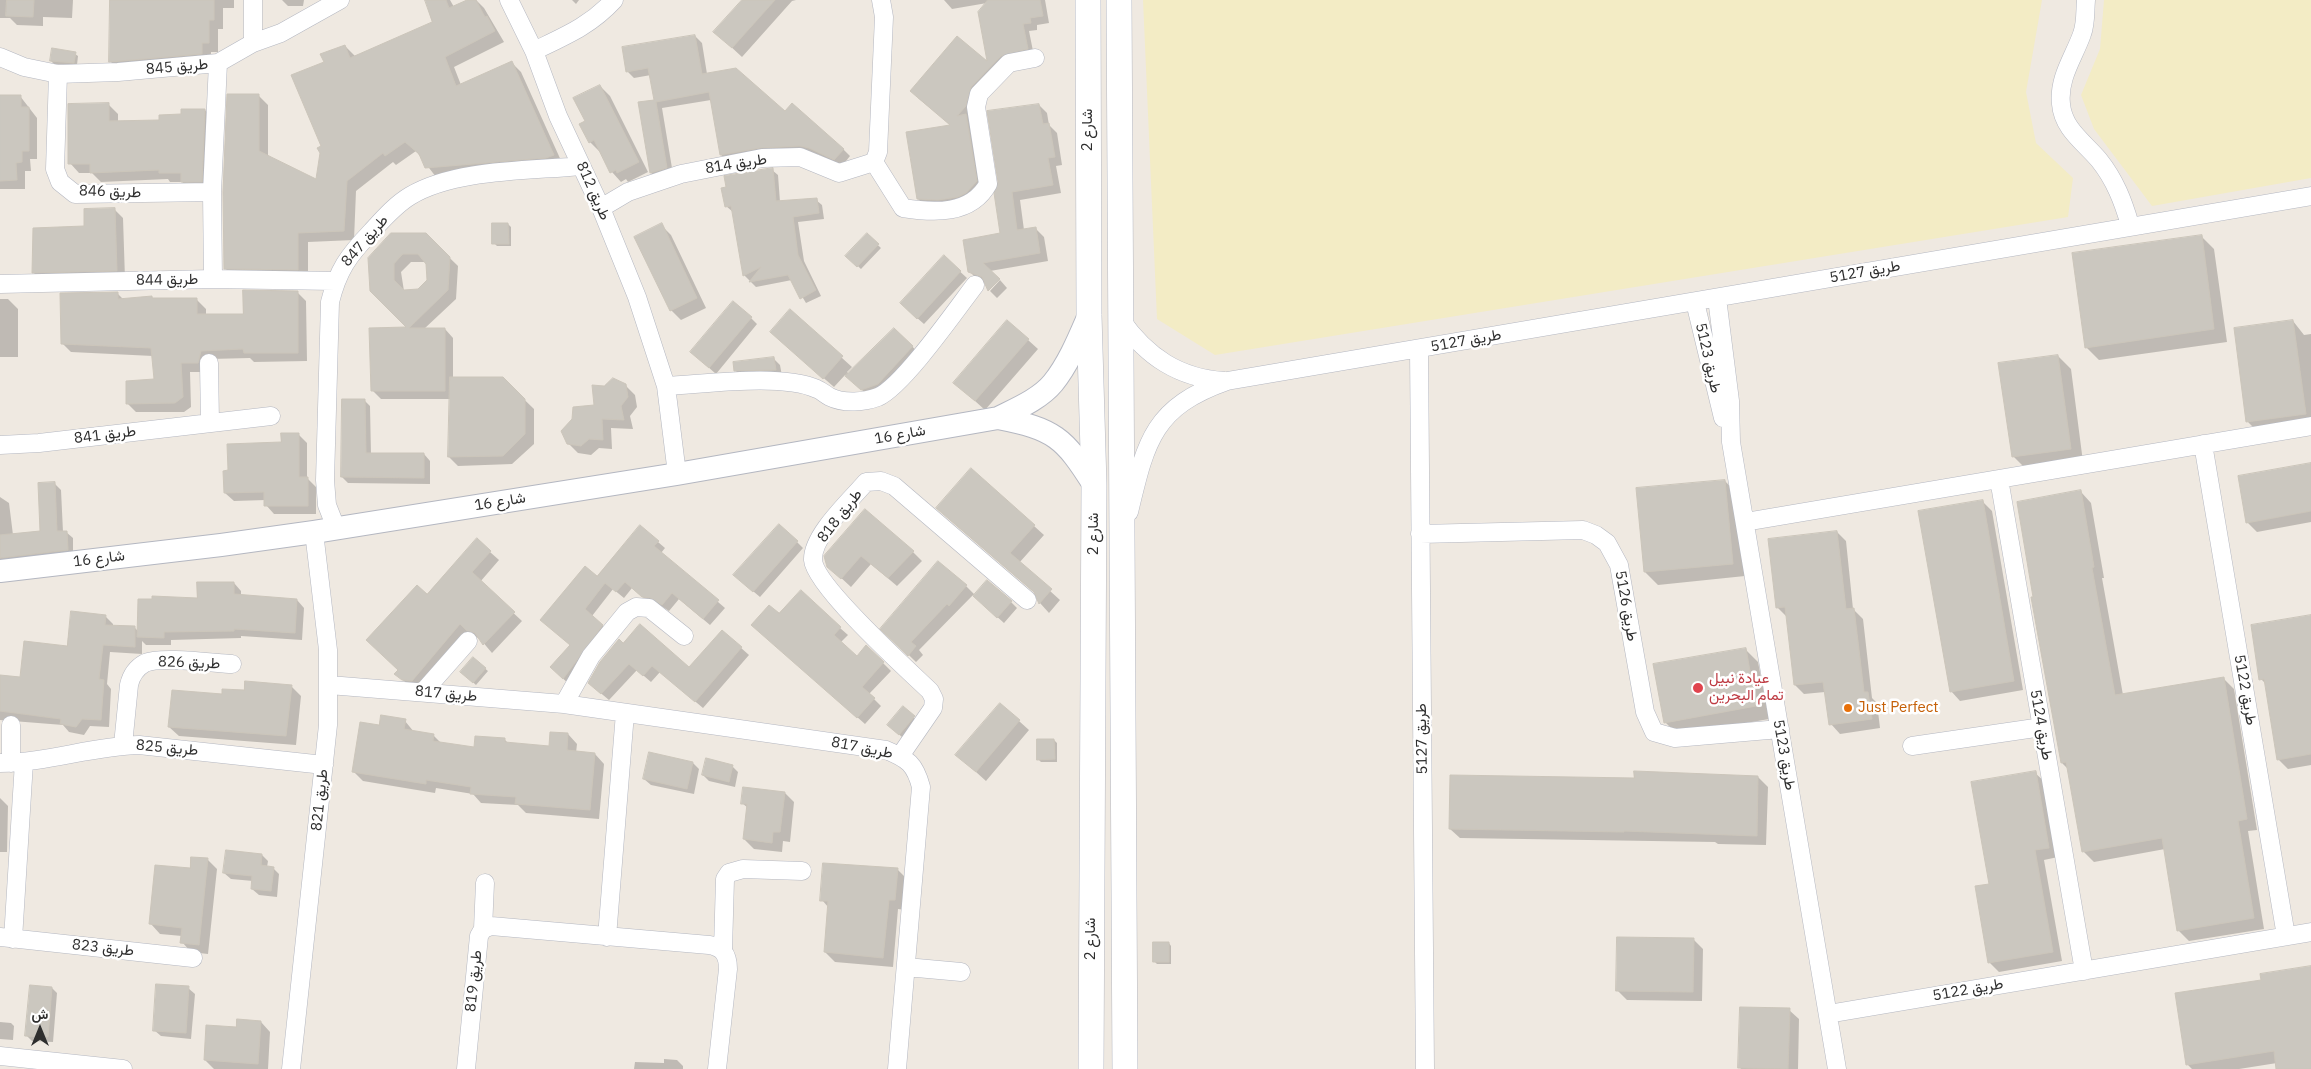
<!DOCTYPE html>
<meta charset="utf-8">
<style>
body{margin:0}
#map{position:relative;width:2311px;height:1069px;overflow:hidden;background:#efe9e1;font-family:"IBM Plex Sans",Vazirmatn,sans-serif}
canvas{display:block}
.north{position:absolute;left:15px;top:1004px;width:50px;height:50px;-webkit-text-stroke:4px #fff;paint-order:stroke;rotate:0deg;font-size:14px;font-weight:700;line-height:20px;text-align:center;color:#2e2e2e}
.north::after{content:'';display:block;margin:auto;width:18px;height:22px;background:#2e2e2e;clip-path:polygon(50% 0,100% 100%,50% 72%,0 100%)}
</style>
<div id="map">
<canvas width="2311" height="1069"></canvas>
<div class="north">ش</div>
</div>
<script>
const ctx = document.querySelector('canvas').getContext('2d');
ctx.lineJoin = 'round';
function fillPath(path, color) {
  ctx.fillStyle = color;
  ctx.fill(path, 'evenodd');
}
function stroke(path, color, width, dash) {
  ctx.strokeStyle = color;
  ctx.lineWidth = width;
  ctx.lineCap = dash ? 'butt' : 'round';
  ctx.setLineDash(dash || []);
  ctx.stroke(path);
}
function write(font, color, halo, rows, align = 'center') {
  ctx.font = font + ' "IBM Plex Sans",Vazirmatn,sans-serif';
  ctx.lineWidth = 5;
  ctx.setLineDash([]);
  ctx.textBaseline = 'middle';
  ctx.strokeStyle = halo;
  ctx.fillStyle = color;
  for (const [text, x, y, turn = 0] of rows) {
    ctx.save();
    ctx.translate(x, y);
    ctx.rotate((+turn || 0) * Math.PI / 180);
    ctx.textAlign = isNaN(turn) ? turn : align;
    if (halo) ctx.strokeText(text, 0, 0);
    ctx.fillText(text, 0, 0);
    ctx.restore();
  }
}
const sand = new Path2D(`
 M1143,0H2042L2026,92L2036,143L2073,178L2068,217L1215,355L1157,319Z
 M2104,0H2311V178L2152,206L2094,129L2081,95L2100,49Z`);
const shadow = new Path2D(`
 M0,0H73L72,18L43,17V26L17,25L10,18H0Z
 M111,0H234V8H223V29H218V52H211V63L120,71L110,61Z
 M282,0H304L303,6H288Z
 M426,0H450L454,7L470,0H476L484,8L504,42L454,67L461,85L511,62L521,72L563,165L436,177L416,151L396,165L393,162L356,191L354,240L308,242V279L235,278L225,268L258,95L268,105V157L317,181L322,147L325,62L345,46L355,56L434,23Z
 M572,0H579L576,4Z
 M743,0H796L792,1L742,57L715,32Z
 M944,0H1045L1049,23L1037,25V30L1029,31L1034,56L1009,62L969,118L973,123L984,189L973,199L925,206L918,199L952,126L918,98L989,65L987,3L952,9Z
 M695,36L702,43L707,74L785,113L843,149L850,156L842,166L817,154H769L728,162L721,155L711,100L662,108L673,174L658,180L651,173L639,103L655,101L651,75L634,78L627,71Z
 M75,54L78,56L77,65L54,64L51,61Z
 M600,86L610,96L648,172L628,182L626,179L621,182L612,172L600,152L590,142L581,124L586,122Z
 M0,96H20L37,118V159H30L31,171H25V189H0Z
 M109,105L118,114V122L160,121L205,110L214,120L211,191H192L182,182H170L168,179L101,182L92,173H79L70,163Z
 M1039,105L1047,113L1049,125L1057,133L1062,165L1056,166L1061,193L1020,200L1024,230L1035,228L1044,237L1048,261L990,271L986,283L978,280L970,272L1001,234L996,193Z
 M772,170L778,175L780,202L816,200L822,205L824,219L798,222L804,261L821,296L806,303L792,280L756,287L744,275L733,212L726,206Z
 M114,209L123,218L125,279L41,281L33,272L86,228Z
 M508,224L511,227V246H497L494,243Z
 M661,225L671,235L706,308L681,320L671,310Z
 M425,234L458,266L456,299L424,329H445L453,338V378H502L534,409V444L512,464L458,466L449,457L451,399H381L373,391L409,328L370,258ZM411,262H426L428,280L419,290L404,291L401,272Z
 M867,235L881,248L861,269L847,256Z
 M2201,236L2214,249L2227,342L2099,360L2086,347Z
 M944,257L967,278L924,324L908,310Z
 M1000,280L1007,288L997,298L990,291Z
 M297,292L306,301L307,361L254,362L250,358L210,359L207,372H190L191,407L184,412H136L127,403L155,381L153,356L71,352L62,343L117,293L124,300L152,297L154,300H197L206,309V316H244Z
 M0,299H8L18,309V357H0Z
 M790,311L852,367L847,372L849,374L894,329L922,356L872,399L845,375L834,387L781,341Z
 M751,318L757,324L716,374L698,358Z
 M2293,321L2304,335L2311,334V426L2259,433L2248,422Z
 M1028,340L1038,349L985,410L955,383Z
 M2058,356L2071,369L2083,462L2026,469L2013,456Z
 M774,359L780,365L782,376H741L735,370Z
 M625,385L635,395L637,407L630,416L633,429L611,428L612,449L599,448L591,455L578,453L568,443L595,407L605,387Z
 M364,400L370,406L371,455L424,454L430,461V484L348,483L342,477Z
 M299,435L307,443V478L316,487V514H274L266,505V500L234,501L225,493L282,443Z
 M2311,464V522L2257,532L2247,522Z
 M1725,481L1737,494L1745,576L1658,585L1645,572Z
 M54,483L61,490L63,532H66L73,538V556L0,565V497L9,503L13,535L41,532Z
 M2081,492L2091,503L2104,578H2102L2123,695L2223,678L2234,689L2257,830L2248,831L2264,929L2189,941L2178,930L2165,849L2094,862L2083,851L2069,770L2062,763L2034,598Z
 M1982,501L1992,511L2023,690L1960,701L1951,691Z
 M948,518L1034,526L1044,535L1019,563L1060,600L1049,613L1040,603L1036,594Z
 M1837,532L1846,541L1853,609L1863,619L1872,698L1877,703L1880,728L1840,734L1831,724L1825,692L1804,694L1795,685L1787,617L1777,607Z
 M658,542L665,548L661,553L725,608L710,625L679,599L669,611L658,604L650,603L632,588L624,598L613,589L592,616L609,632L570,685L558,674L571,645L549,627L597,578Z
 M797,542L803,548L760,597L741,581Z
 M490,552L499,560L480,582L522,621L492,653L481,640L469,632L421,689L412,688L396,674L427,595Z
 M913,552L922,561L897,586L871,564L851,587L838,575L826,556Z
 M234,583L241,591V595L297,600L304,608L302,640L241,636V638L171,640V645H146L142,641V654L110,652L107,684L111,689L109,727L90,726L84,735L69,732L63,725L0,720V677L21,678L68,647L105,616L113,624V627L135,628L138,631Z
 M966,586L975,595L1011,602L1017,608L1004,623L973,595L919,650L923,655L916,662L882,629Z
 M779,615L840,628L848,635L840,643L857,658L867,647L891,671L869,694L881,706L865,724L761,632Z
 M2311,617V765L2288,769L2278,759L2266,684L2261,679Z
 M722,631L749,655L703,708L660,672L651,682L637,670L609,700L597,690L623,645L689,669Z
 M1745,649L1758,662L1769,719L1678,735L1665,722Z
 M473,659L488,671L476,685L462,672Z
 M291,686L301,696L296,745L179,736L169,727L223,696Z
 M1000,704L1029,730L986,781L957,755Z
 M903,708L916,720L902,737L888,725Z
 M405,721L414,732L433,735L441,743L475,749L505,740L509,744L550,747L568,734L577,744L576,753L595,754L604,764L599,819L526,813L518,805L481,803L473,794L436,788L435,793L363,781L353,771L380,726Z
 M1054,740L1057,743V762H1041L1038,759Z
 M650,753L693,763L699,769L694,794L651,785L644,779Z
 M732,766L738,772L735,787L709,781L703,775Z
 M2035,773L2045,782L2058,857L2044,860L2062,961L1999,972L1989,962L1990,885Z
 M1758,777L1768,787L1766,845L1718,844L1715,842L1460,838L1450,829L1635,780Z
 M785,793L794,802L790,842L783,841L782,852L754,849L744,839L748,808L742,803Z
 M0,798L8,806L7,852H0Z
 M262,855L268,861L267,867L273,868L279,874L277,897L259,895L252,889L253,881L231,879L224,873Z
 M207,859L217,869L208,954L191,952L182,942V936L160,934L151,924L191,870Z
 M897,869L907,879L905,910L898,909L893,967L835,962L825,952L829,908L822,900Z
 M1693,939L1703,949L1702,1001L1627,1000L1617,990Z
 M1169,943L1171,946V964H1157L1154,961Z
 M2311,968V1069H2278L2277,1063L2239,1069H2192L2187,1064L2263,981Z
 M31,986L52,988L57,993L53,1042L32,1041L27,1036Z
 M188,988L195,994L191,1039L161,1036L154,1030Z
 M1789,1010L1799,1019L1798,1069H1741L1740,1067Z
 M0,1022L11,1023L14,1026L13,1040L0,1039Z
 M261,1022L270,1032L268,1069H214L205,1060L237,1028Z
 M664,1059L677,1060L683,1066V1069H634L635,1062L664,1063Z`);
const building = new Path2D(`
 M7,0H34L33,17L6,16Z
 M110,0H214V20H209V43H202V54L109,62Z
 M425,0H446L449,8L467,0H476L485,17L487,16L495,31L445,57L456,86L512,61L554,155L546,158L425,168L419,154L405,142L385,156L383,153L347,181L344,231L298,233V270L224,269L223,192L227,94H259V151L316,179L320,153L317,148L321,146L291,75L324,62L320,54L345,45L350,58L432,22Z
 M742,0H775L732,48L713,32Z
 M988,0H1040L1043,16L1030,18L1031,23L1023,24L1028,49L1001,56L971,87L966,106L957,116L966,114L977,181L966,193L958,197L938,200L917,199L906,132L950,125L910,91L957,36L987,61L978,12Z
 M695,35L702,74L736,68L785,111L792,103L844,149L834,160L809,148L800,146L760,148L720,155L709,92L656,102L667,168L650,173L638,102L654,100L648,68L626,72L622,47Z
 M52,48L76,52L74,63L50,61Z
 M600,85L639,162L617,173L616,170L610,173L594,140L589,143L579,124L585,121L573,98Z
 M0,95H21V107H29V151H22V162L16,163L17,180L0,181Z
 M109,103V121L159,120V115L181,114V109H205L202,182H181V173H159V170L90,173V164H68V104Z
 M1039,104L1043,124L1049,123L1055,157L1048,158L1053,185L1012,192L1017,230L1036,227L1040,253L983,263L1000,279L988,291L982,277L968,272L963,240L1000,233L994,193L998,182L987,111Z
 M773,168L776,201L817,198L819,213L793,217L798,255L816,290L800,299L788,275L749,282L761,267L743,276L731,206L725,207L721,188L726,187L724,176Z
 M115,208L117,271L32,273L33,228L84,226V209Z
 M492,223H508L509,244H492Z
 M662,223L697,298L670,311L634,237Z
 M391,233H426L450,257L448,290L409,328H445V391H371L369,328L406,327L370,291L368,258ZM403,254H418L426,264L427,280L418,289L404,290L394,280V264Z
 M867,233L879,244L857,267L845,256Z
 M2202,235L2214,329L2085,348L2072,253Z
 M944,255L961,271L917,319L900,303Z
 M243,290L298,291V353H244L243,349L201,351L198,363H181L183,397L175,403L126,404V381L154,379L151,348L61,344L60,293L118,292V299L152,296V298H197V314H243Z
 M733,301L752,317L709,368L690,352Z
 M790,309L843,356L823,379L770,332Z
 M1007,320L1029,339L975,401L953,383Z
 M2293,320L2306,414L2246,422L2234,328Z
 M894,328L913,346L878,384L861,390L845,376Z
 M2058,355L2071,449L2012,457L1998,363Z
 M774,357L776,370L734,371L733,362Z
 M450,377H503L525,399V434L503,456L448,457Z
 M613,378L626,384L628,397L621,406L624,420L602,419L603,440L589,439L581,446L567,444L561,431L572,419L573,407L594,405L592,385L604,386Z
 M342,399H365L366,453H424V478L341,477Z
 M281,433H299V477H308V506H264V492L224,493L223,471L228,470L227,444L281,442Z
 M2311,463V511L2246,523L2238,476Z
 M971,468L1035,525L1010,553L1052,589L1039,604L1034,592L936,508Z
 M1725,480L1733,564L1644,572L1636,488Z
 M55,482L57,531H67L68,550L0,558V535L40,531L38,483Z
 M2081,490L2094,567L2092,568L2115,695L2224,677L2247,819L2238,821L2254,918L2177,931L2162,838L2082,852L2066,762L2061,763L2031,597H2033L2017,502Z
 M1983,500L2014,681L1950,692L1918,511Z
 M865,509L914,551L888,578L861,556L841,579L827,567L824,556Z
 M779,524L798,541L753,592L733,575Z
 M640,525L659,541L654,546L719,600L703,619L672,593L662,605L650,598L642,597L625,582L616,592L605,583L585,609L603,625L563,679L550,667L570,645L540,620L585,566L597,576Z
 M1837,531L1846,609L1854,608L1864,692H1868L1872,719L1829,725L1823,682L1794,685L1785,607L1776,608L1768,539Z
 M477,538L491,551L472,572L515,612L483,645L475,633L467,631L460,624L412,681L402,680L394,674L398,670L366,640L417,585L427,594Z
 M938,561L967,585L949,606L947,604L911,642L916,646L908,656L880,629Z
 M987,580L1012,601L997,618L973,596Z
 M197,582H234V594L297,599L295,633L234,629V631L164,632V638L137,637L138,599H152V596L197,598Z
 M801,590L841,627L834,635L857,656L866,645L884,662L862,687L875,698L857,718L751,625L769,605L779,613Z
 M71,611L106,615L105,625L135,626V647L103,645L99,679L104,680L101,720L82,719L76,727L60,724L61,719L0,711V675L20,677L24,641L67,646Z
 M2311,615V754L2277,760L2264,679L2259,680L2251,625Z
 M640,624L689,667L722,630L742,647L695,702L652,666L643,676L629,664L601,694L588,683L600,662L619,639L623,643Z
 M1746,648L1756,706L1664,723L1653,664Z
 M473,657L486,668L473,683L460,672Z
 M245,681L292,685L286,736L168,727L172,690L222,694V689L244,690Z
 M1000,703L1020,720L976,772L955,755Z
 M903,706L915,716L899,735L887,725Z
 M381,715L406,719L404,729L434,734L433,741L474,747L475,736L505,738V742L549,746L550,732L568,733L567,750L595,753L590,810L515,804L516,797L470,794L471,787L426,780V784L352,772L360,722L379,725Z
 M1037,739H1054L1055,759L1037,760Z
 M649,752L693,762L687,789L643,779Z
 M706,758L733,765L729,782L702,775Z
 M1634,771L1758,776L1757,836L1624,831V832L1449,829L1450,775L1634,778Z
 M2036,771L2049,848L2035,850L2053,952L1988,963L1975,886L1989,884L1971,782Z
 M743,787L785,792L780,832H773L772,843L743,839L747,804H741Z
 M226,850L262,854L261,865L274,867L271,891L251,889L252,876L223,873Z
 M191,857L208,858L199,945L180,943L182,928L149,924L155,865L190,868Z
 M823,863L898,868L895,900H889L883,958L824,952L828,901H820Z
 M1617,937L1694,938L1693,992L1616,991Z
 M1153,942H1169V962H1153Z
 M2311,966V1069H2276L2274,1051L2186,1065L2175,993L2261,980L2260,974Z
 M156,984L189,986L186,1033L153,1031Z
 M30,985L52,987L48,1037L25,1036Z
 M1740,1007L1790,1008L1788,1069L1738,1068Z
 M237,1019L261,1021L258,1064L204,1060L206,1025L236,1027Z`);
const minor = new Path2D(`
 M253,0V43
 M509,0L534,51L558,116L601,208L637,297L666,386L677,474
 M2086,0C2085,11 2086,24 2082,34C2074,57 2058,78 2061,104C2063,129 2084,142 2099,160C2115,180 2123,201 2130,225
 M534,51C565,36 590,26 614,0
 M0,57L24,67L58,74L118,72L218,63L253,43L281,33L340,0
 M58,74L55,169L60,182L75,194L212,192
 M874,162L903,208C934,213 971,215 988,184L976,107L979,94L1009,63L1035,58
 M874,162L878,152L884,17L881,0
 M601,208L628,192L681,174L762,158L800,157L839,173L874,162
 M213,279L212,192L218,63
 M0,284L213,279L335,281
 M1717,298L1730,401L1731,442L1837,1069
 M1695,302L1723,418
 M1121,320C1147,357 1179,378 1224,381
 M1419,349L1425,1069
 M209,363L210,423
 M666,386C706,384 782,373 817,389C822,391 826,395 830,397C844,404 865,402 878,397C903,386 956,310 975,285
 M2203,444L2286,936
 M0,445L39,443L271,416
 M1999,479L2084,971
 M1129,512C1146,441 1153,407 1227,381L2311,196
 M1745,522L2311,426
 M336,528L327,505L325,480L330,302C338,270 348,256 371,232C383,219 395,205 410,196C455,169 529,171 581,166
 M1420,534L1583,530L1596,535L1607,543L1619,565L1645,712L1654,732L1675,738L1780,729
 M329,685L564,704L886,750C908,759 915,764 921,787L897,1069
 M423,692L468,641
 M564,704L591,656L627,612L636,607L649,608L684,636
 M123,745L129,685C131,676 136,668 145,663C160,656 213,663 232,664
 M1912,746L2042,727
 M900,756L933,708L934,699L930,691C908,670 815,586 813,560C812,535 851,500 866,482L881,481L894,486L1027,600
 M0,763C47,763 92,746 139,745L324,765
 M11,763V725
 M483,929L485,883
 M0,937L193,958
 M607,937L625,713
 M13,939L24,762
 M723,950L725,879L729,873L743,869L802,871
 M906,967L961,972
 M1828,1014L2311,932
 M0,1056L123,1069
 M291,1069L328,725V650L314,532
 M466,1069L479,936L483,929L491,926L709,945C723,947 728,955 728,969L717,1069`);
const tertiary = new Path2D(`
 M998,418C1054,429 1064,437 1094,485
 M0,571L221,545L314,532L677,474L998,418C1016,409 1040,399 1053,383C1069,363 1079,338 1089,315`);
const secondary = new Path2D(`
 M1088,0L1089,315L1094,485L1091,1069
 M1119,0L1125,1069`);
const markers = [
 [1698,688,6,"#e0444e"],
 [1848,708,5,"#e8710a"]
];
const streetNames = [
 ["طريق 845",177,67,-5],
 ["شارع 2",1088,130,-90],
 ["طريق 814",736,164,-9],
 ["طريق 812",593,191,66],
 ["طريق 846",110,192,2],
 ["طريق 847",365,241,-49],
 ["طريق 5127",1865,272,-10],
 ["طريق 844",167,280,-1],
 ["طريق 5127",1466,341,-10],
 ["طريق 5123",1708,358,77],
 ["طريق 841",105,435,-7],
 ["شارع 16",900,435,-10],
 ["شارع 16",500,502,-9],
 ["طريق 818",840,516,-52],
 ["شارع 2",1094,534,-90],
 ["شارع 16",99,559,-7],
 ["طريق 5126",1626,606,80],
 ["طريق 826",189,663,2],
 ["طريق 5122",2245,690,80],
 ["طريق 817",446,694,5],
 ["طريق 5124",2041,725,80],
 ["طريق 5127",1422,739,-91],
 ["طريق 825",167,748,5],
 ["طريق 817",862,748,11],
 ["طريق 5123",1784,755,80],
 ["طريق 821",320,800,-84],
 ["شارع 2",1091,939,-90],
 ["طريق 823",103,948,6],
 ["طريق 819",474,981,-84],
 ["طريق 5122",1968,990,-10]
];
const healthNames = [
 ["عيادة نبيل",1709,679],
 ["تمام البحرين",1709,696]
];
const foodNames = [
 ["Just Perfect",1858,708]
];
fillPath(sand, '#f3ecc5');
fillPath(shadow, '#0003');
fillPath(building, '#cbc7bf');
stroke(building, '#cbc5ba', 1);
stroke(minor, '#b4b7c1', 19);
stroke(tertiary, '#b4b7c1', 24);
stroke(secondary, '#b4b7c1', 26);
stroke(minor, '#fff', 18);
stroke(tertiary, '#fff', 22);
stroke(secondary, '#fff', 25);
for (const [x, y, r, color] of markers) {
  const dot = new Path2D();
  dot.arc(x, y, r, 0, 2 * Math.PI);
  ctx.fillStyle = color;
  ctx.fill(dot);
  stroke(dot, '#fff', 2);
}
write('15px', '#2e2e2e', '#fff', streetNames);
write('15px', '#be3a42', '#fff', healthNames, 'left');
write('15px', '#c56008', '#fff', foodNames, 'left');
</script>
